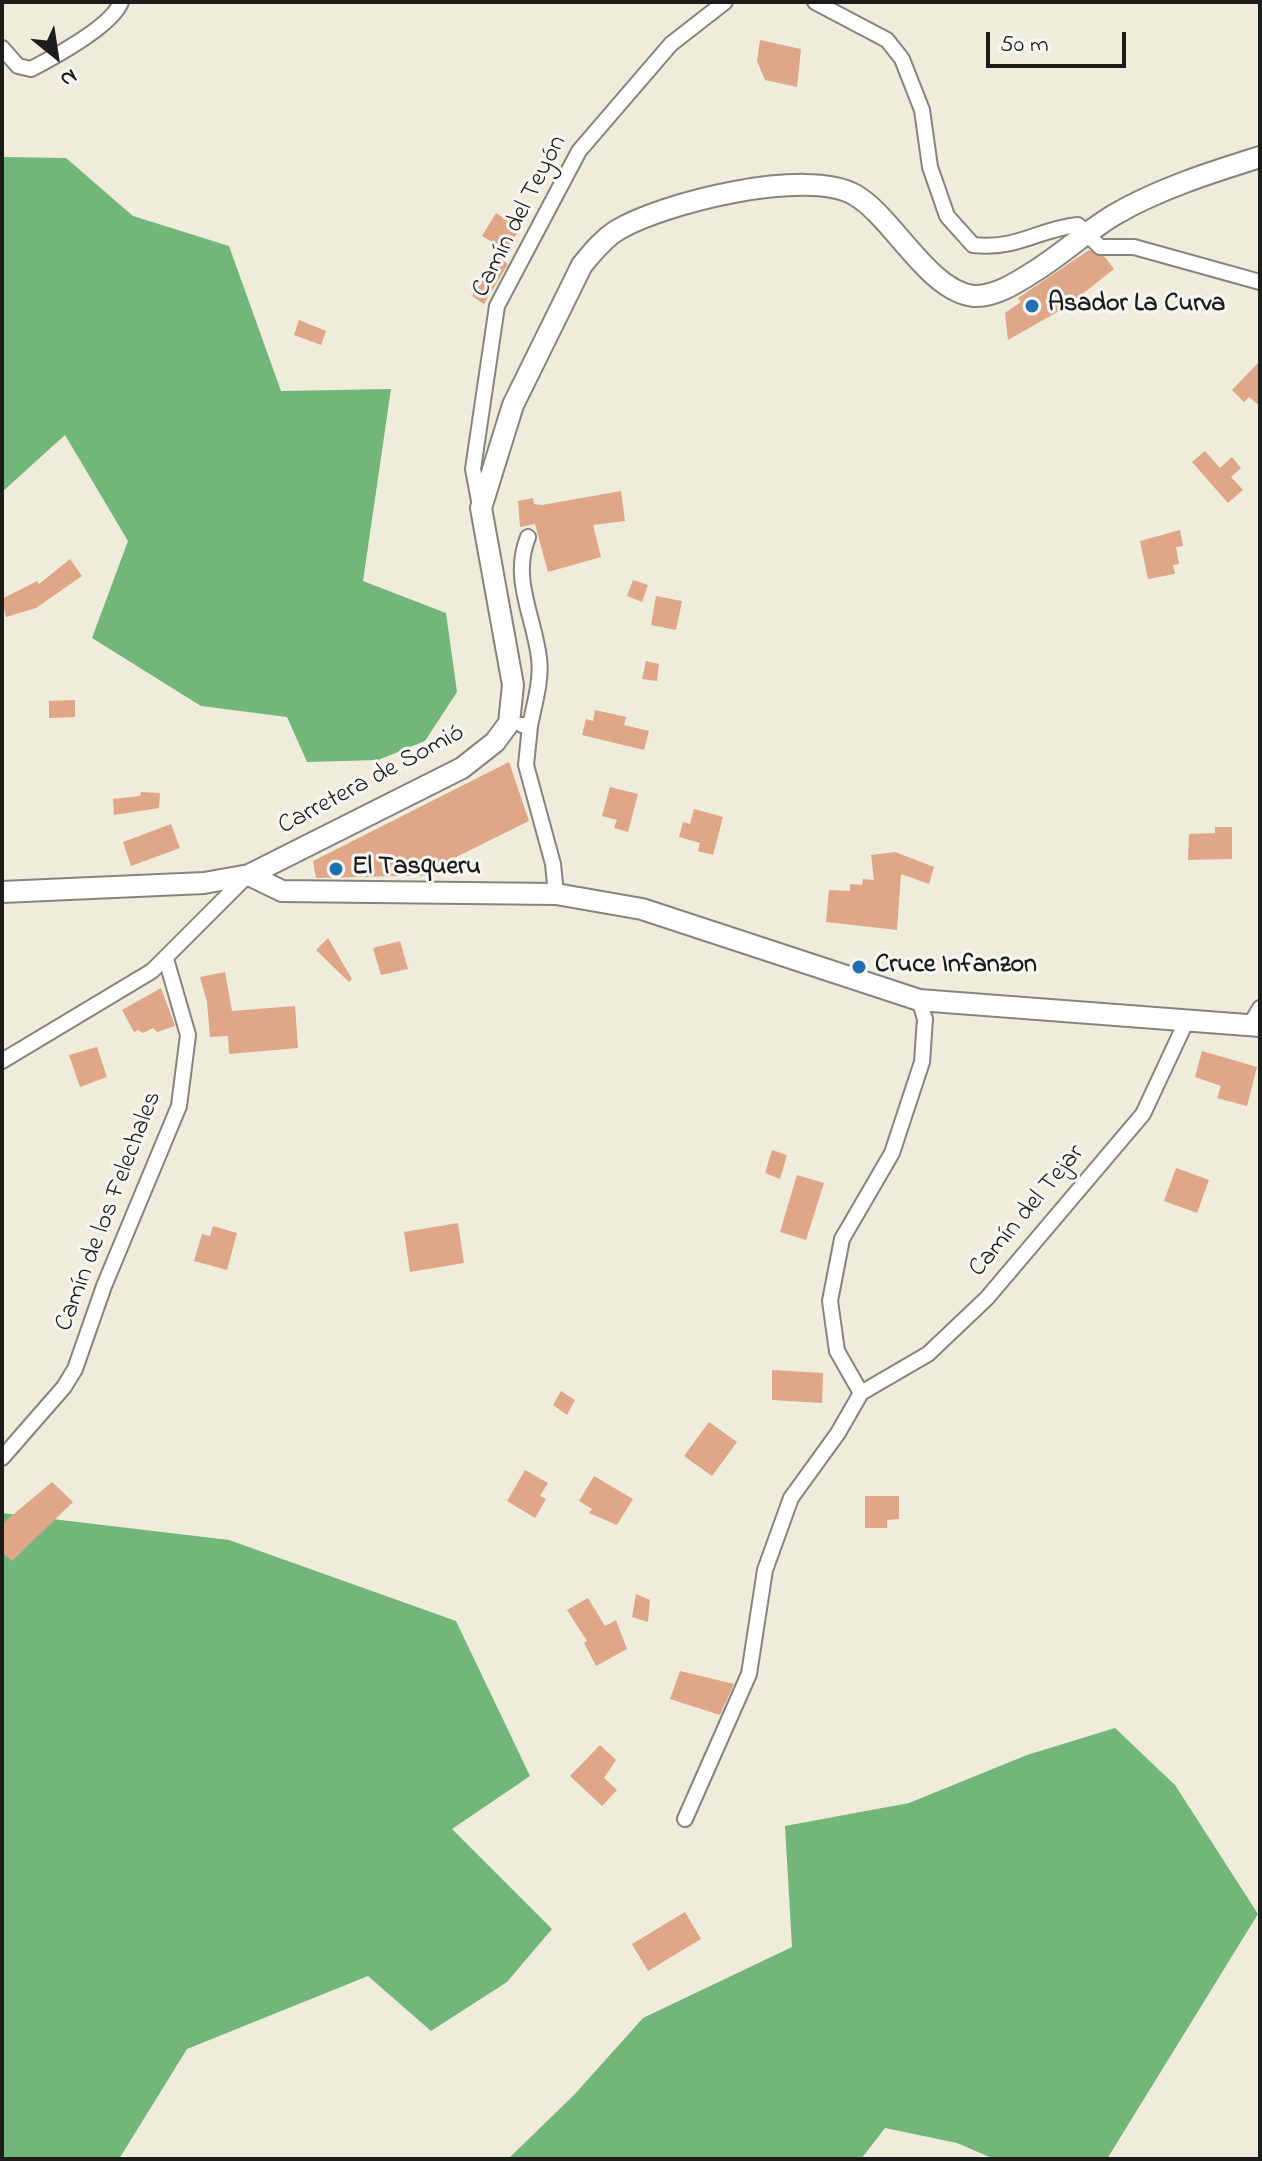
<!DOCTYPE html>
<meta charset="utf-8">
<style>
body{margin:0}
#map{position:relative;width:1262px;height:2161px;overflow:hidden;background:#efecdb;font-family:"Indie Flower",sans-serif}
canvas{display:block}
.frame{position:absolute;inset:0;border:4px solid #1c1c1c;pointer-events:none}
.north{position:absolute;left:16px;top:16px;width:80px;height:80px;-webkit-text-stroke:6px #f6f6f2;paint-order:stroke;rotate:150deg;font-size:22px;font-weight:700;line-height:32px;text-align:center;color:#1c1c1c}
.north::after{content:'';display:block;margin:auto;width:28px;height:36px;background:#1c1c1c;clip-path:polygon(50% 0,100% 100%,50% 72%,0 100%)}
.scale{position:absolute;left:986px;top:32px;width:140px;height:36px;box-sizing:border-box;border:4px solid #1c1c1c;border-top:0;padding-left:10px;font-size:24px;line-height:28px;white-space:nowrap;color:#1c1c1c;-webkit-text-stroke:6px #f6f6f2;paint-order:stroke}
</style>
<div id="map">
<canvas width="1262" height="2161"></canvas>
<div class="frame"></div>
<div class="north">N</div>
<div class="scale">50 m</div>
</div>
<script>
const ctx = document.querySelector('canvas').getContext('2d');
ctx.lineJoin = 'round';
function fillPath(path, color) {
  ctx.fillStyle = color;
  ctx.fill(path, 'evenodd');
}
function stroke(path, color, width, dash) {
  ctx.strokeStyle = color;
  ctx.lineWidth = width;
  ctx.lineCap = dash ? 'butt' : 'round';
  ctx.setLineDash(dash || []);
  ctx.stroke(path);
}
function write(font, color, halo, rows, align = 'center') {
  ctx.font = font + ' "Indie Flower",sans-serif';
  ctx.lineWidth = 6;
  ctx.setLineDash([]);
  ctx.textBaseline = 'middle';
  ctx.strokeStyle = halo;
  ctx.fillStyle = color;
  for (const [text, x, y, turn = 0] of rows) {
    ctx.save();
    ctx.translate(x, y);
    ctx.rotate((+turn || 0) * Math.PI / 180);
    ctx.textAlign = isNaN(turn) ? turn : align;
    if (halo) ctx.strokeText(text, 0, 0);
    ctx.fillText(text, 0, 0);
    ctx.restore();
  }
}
const forest = new Path2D(`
 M2,157L66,158L133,216L229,246L281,391L391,389L363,581L446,613L457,692L425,741L378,760L307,762L287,717L201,706L92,638L128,541L65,435L2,492Z
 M2,1513L229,1540L456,1621L530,1776L452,1829L552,1929L507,1982L431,2031L368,1976L187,2049L119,2159H2Z
 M1115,1728L1175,1785L1258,1914L1107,2159H994L957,2143L885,2128L861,2159H508L574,2095L643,2018L792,1947L785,1826L909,1803L1027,1755Z`);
const building = new Path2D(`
 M760,40L801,49L797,87L765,80L757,61Z
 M496,213L520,229L506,250L482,236Z
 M1089,250L1105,257L1114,269L1066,307L1008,340L1005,313L1021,302L1018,298Z
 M498,257L508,264L484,304L472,296Z
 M299,320L326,331L321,345L294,335Z
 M1260,361V406L1249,397L1244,402L1232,390Z
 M1205,451L1220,468L1232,457L1241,468L1231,477L1243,490L1228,503L1192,462Z
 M621,491L625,521L593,525L601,557L548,572L535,524L520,527L518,501L533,498L534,504L542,505Z
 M1180,530L1183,546L1176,547L1179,564L1173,565L1175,574L1148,579L1140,541Z
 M70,559L82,576L36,608L6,617L2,599L37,581L39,584Z
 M633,580L648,585L642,602L627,596Z
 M656,596L682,601L676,630L651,625Z
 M646,661L659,664L657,681L642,679Z
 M75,700V717L49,718V701Z
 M595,710L626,717L624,725L649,731L644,750L582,735L586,719L593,721Z
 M509,762L529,821L438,866L443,875L316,878L313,861Z
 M610,787L638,794L628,832L614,828L617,820L602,816Z
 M141,792L160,793L159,808L114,815L113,799L140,796Z
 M694,809L723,817L713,855L698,851L700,843L679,837L683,822L690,824Z
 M171,824L180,848L131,866L123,842Z
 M1215,827H1232V859L1188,860L1189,834L1215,833Z
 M895,852L934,867L929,884L901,874L897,930L826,922L829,890L850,891V884L862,885L863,879L874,880L871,855Z
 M328,938L352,979L349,982L316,950Z
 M400,941L408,969L381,975L373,948Z
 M225,972L232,1011L295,1006L298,1048L229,1054L228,1036L210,1037L207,1002L200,977Z
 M161,988L175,1026L157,1032L153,1028L143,1033L138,1030L134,1032L122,1010Z
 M97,1047L107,1077L80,1087L69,1055Z
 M1202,1051L1257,1067L1247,1106L1217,1098L1221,1086L1195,1077Z
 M772,1150L787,1155L780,1179L765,1173Z
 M1176,1168L1209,1180L1197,1213L1164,1201Z
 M797,1175L824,1183L806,1240L780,1232Z
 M458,1223L464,1263L410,1272L404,1232Z
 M213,1226L237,1233L227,1270L194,1261L202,1234L210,1236Z
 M772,1370L823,1373L822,1403L772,1400Z
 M561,1391L575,1400L567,1415L553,1405Z
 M709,1422L737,1442L712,1476L684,1456Z
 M525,1470L548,1483L540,1496L546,1499L535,1518L507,1501Z
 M594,1476L633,1499L617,1525L589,1513L592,1509L579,1501Z
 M52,1482L73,1502L12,1561L2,1552V1524Z
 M865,1496H899V1519L887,1520V1528H865Z
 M636,1594L650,1600L648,1622L632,1617Z
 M588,1598L605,1626L616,1620L627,1649L596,1666L584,1643L587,1641L567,1610Z
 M680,1671L734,1684L720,1715L670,1699Z
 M600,1745L616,1760L604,1778L617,1790L602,1806L570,1776Z
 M685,1912L701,1939L648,1971L632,1944Z`);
const street = new Path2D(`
 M815,2L887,40L902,59L922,110L930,167L947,216L973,245C1018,250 1038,229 1078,225L1100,247H1134L1260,282
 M2,48L18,66L31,69C54,57 112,26 121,2
 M480,506L473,469L497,306L579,151L671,44L725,2
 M528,537C511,579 534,616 539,658C542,680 534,705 530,726
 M522,725L530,726L526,765L553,864L556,894
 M1250,1025L1260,1008
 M2,1061L152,971L248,875
 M861,1393L928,1354L987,1298L1143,1114L1186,1022
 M2,1458L64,1387L75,1369L104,1286L179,1106L188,1035L166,959
 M685,1819L749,1674L765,1570L791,1498L838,1433L861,1393L837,1351L830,1301L842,1239L892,1153L922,1062L925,1019L919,1000`);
const secondary = new Path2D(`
 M249,875L282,891L556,894L642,909L919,1000L1260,1026
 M2,892L204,883L249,875L462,768L495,742L509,723L513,685L481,508L513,405L582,265C592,253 602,240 616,231C661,203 807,167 855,195C893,217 929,292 974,296C995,297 1018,282 1035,271C1062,254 1086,232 1114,215C1158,189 1212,172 1260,157`);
const markers = [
 [1032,306,8,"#1f6fb2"],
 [336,869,8,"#1f6fb2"],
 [859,967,8,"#1f6fb2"]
];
const streetNames = [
 ["Camín del Teyón",521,217,-63],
 ["Carretera de Somió",372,781,-28],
 ["Camín de los Felechales",110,1212,-69],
 ["Camín del Tejar",1028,1212,-50]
];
const poiNames = [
 ["Asador La Curva",1048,306],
 ["El Tasqueru",352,869],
 ["Cruce Infanzon",875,967]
];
fillPath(forest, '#72b67a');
fillPath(building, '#dfa688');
stroke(street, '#86847c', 18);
stroke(secondary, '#86847c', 24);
stroke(street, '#fff', 14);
stroke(secondary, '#fff', 20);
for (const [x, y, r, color] of markers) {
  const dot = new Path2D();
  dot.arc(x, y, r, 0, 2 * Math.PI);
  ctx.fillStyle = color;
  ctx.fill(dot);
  stroke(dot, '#f6f6f2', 3);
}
write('26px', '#1c1c1c', '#f6f6f2', streetNames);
write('bold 26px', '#1c1c1c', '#f6f6f2', poiNames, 'left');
</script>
